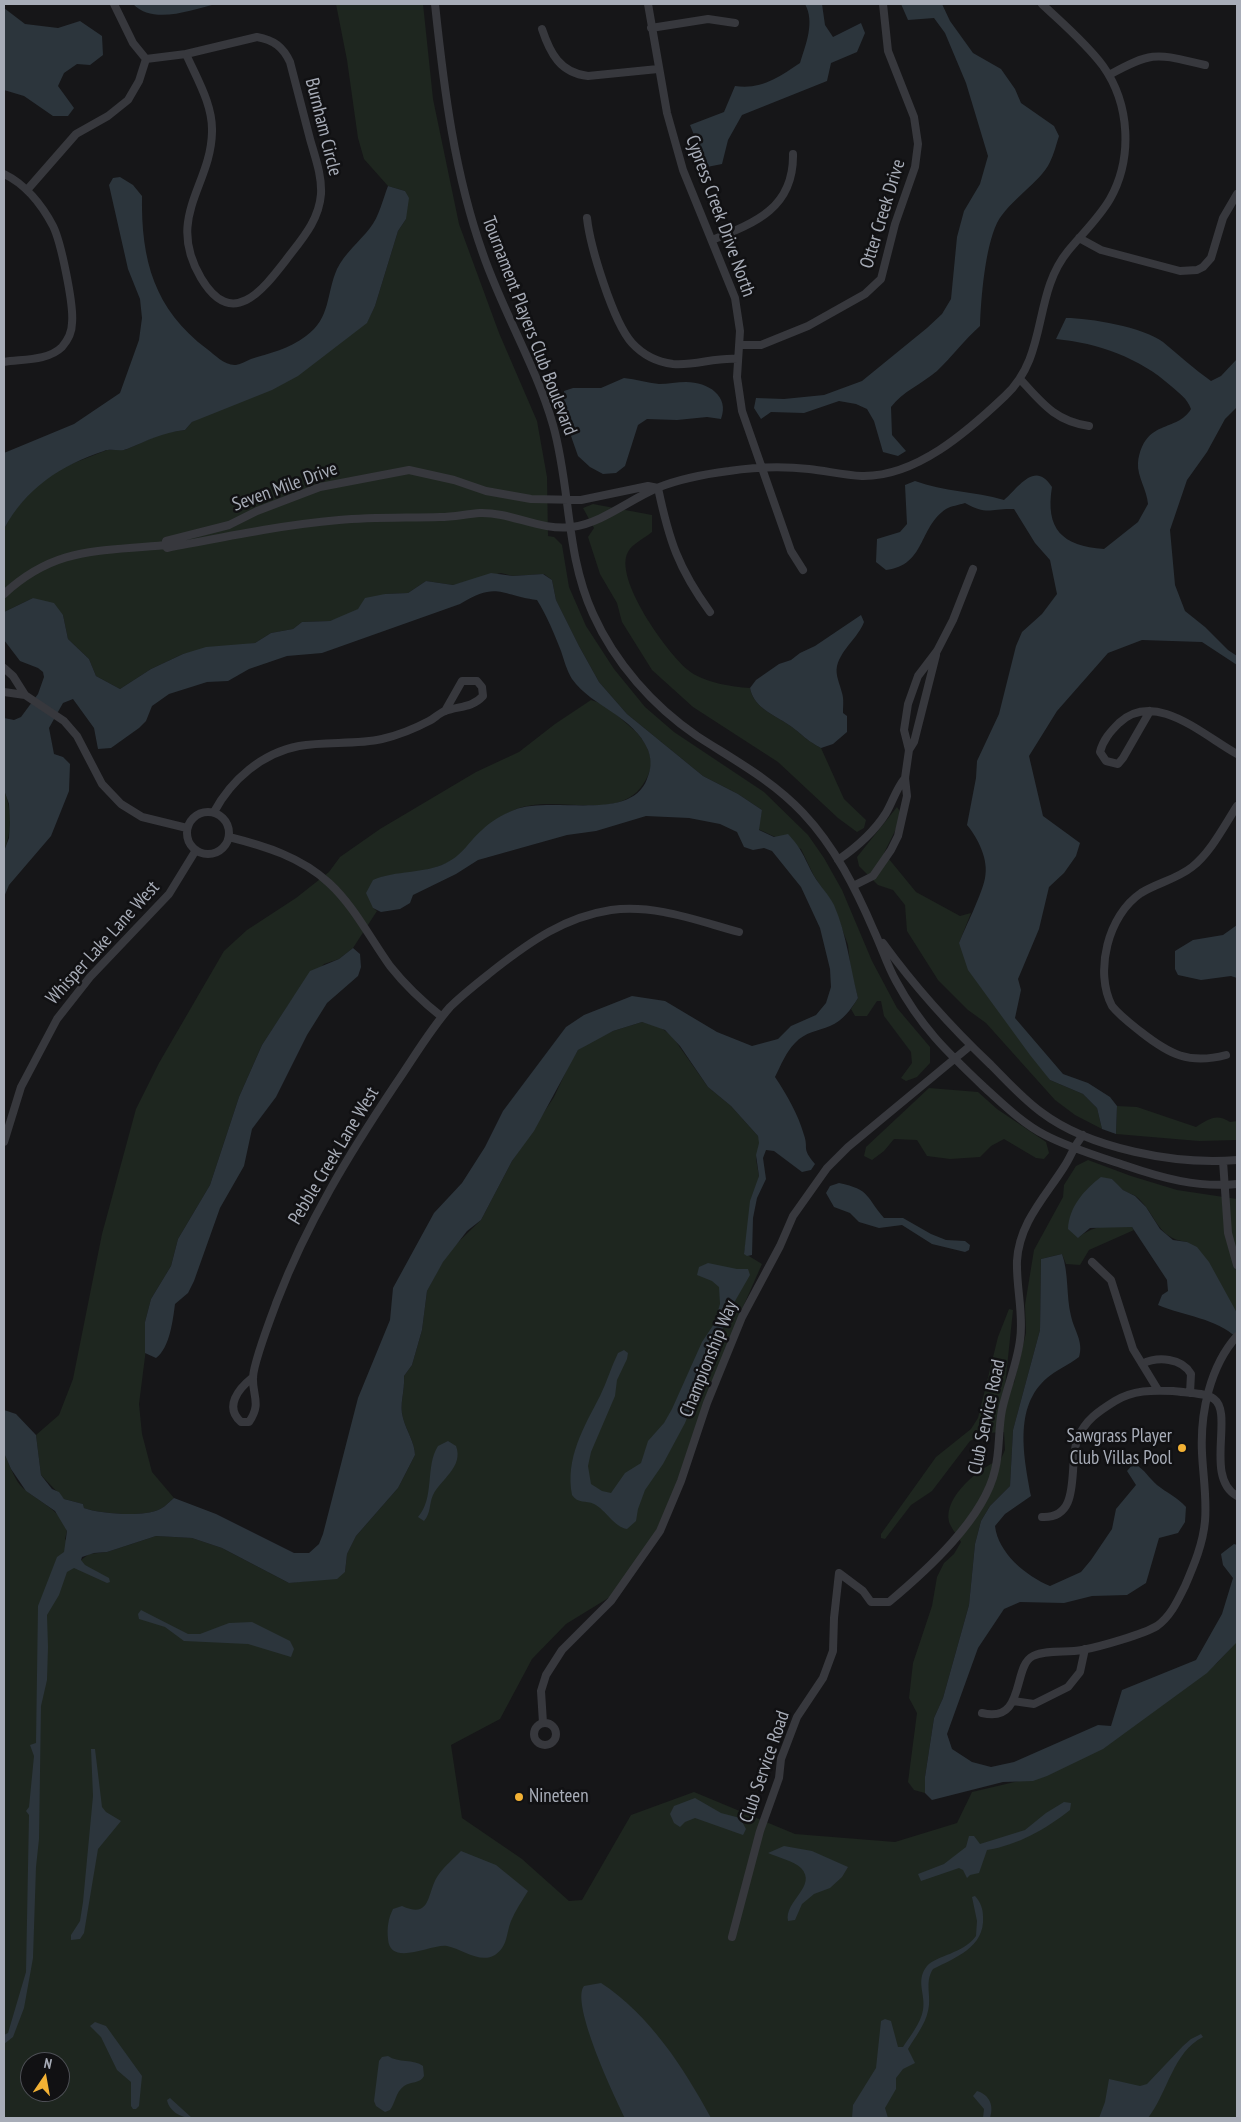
<!DOCTYPE html>
<style>
body{margin:0}
#map{position:relative;width:1241px;height:2122px;overflow:hidden;background:#161618;font-family:"PT Sans Narrow",sans-serif}
canvas{display:block}
.frame{position:absolute;inset:0;border:5px solid #a8adb8;pointer-events:none}
.north{position:absolute;left:20px;top:2052px;width:50px;height:50px;box-sizing:border-box;background:#111113;border:1px solid #4d4f55;border-radius:50%;rotate:12deg;font-size:14px;font-weight:700;line-height:20px;text-align:center;color:#a8adb8}
.north::after{content:'';display:block;margin:auto;width:18px;height:22px;background:#f2b134;clip-path:polygon(50% 0,100% 100%,50% 72%,0 100%)}
</style>
<div id="map">
<canvas width="1241" height="2122"></canvas>
<div class="frame"></div>
<div class="north">N</div>
</div>
<script>
const ctx = document.querySelector('canvas').getContext('2d');
ctx.lineJoin = 'round';
function fillPath(path, color) {
  ctx.fillStyle = color;
  ctx.fill(path, 'evenodd');
}
function stroke(path, color, width, dash) {
  ctx.strokeStyle = color;
  ctx.lineWidth = width;
  ctx.lineCap = dash ? 'butt' : 'round';
  ctx.setLineDash(dash || []);
  ctx.stroke(path);
}
function write(font, color, halo, rows, align = 'center') {
  ctx.font = font + ' "PT Sans Narrow",sans-serif';
  ctx.lineWidth = 5;
  ctx.setLineDash([]);
  ctx.textBaseline = 'middle';
  ctx.strokeStyle = halo;
  ctx.fillStyle = color;
  for (const [text, x, y, turn = 0] of rows) {
    ctx.save();
    ctx.translate(x, y);
    ctx.rotate((+turn || 0) * Math.PI / 180);
    ctx.textAlign = isNaN(turn) ? turn : align;
    if (halo) ctx.strokeText(text, 0, 0);
    ctx.fillText(text, 0, 0);
    ctx.restore();
  }
}
const green = new Path2D(`
 M336,4H423L433,99L459,224L499,333L537,421L547,477L548,536L554,537L562,545L569,587L586,626L614,669L645,707L674,732L764,792L808,835L824,858L842,890L872,961L897,1008L930,1047V1063L917,1077L906,1081L901,1078L912,1063L911,1052L884,1016L881,1001H877L867,1016H855L851,1009L858,998L851,972L848,945L833,904L814,876L801,849L758,829L762,810L738,794L703,776L627,714L599,682L579,646L556,600L552,580L544,574L513,576L501,573L453,585L426,581L408,593L385,594L346,616L330,621L302,622L293,629L271,633L255,643L183,654L151,669L120,689L96,676L89,659L68,639L63,615L33,598L4,612V529L13,512L36,486L61,468L107,450H125L163,433L185,430L192,422L346,337L367,322L375,306L398,231L406,219L405,191L388,186L364,159L358,138L347,60Z
 M593,504L652,515V532C645,538 632,544 628,552C613,578 667,653 688,670C702,682 732,687 750,688C754,709 777,716 792,727C804,736 806,740 821,748L844,799L866,820L864,828L857,832L838,818L778,762L693,707L652,670L622,622L617,603L600,574L588,537L594,528L583,508Z
 M591,700C607,704 621,719 634,730C643,738 655,757 650,770C629,832 557,789 512,811C486,823 479,838 460,855C443,870 403,875 381,877L373,908L377,911L353,948L339,959L324,964L293,998L262,1045L239,1097L210,1185L178,1239L171,1266L151,1299L145,1322L147,1341L139,1404L142,1434L152,1472L174,1498C169,1502 164,1508 158,1510C143,1517 100,1514 84,1508L83,1504L64,1499L41,1475L36,1435L59,1415L73,1379L102,1234L136,1109L159,1063L224,951L247,930L296,898L329,872L340,857L380,829L476,772L519,752L555,724Z
 M4,790C12,810 12,831 4,851Z
 M897,807L901,813L896,829L884,853L916,892L960,916L971,913L959,943L1050,1080L1083,1094L1097,1108L1102,1129L1075,1115L1055,1100L986,1023L968,1010L938,980L907,931L905,905L893,890L878,885L859,866L857,857Z
 M642,1022L660,1027L672,1036L708,1087L731,1106L758,1136L760,1141L756,1159L759,1176L744,1253L762,1264L739,1316L692,1446L664,1514L645,1554L623,1589L566,1624L532,1659L500,1719L451,1745L462,1818L522,1859L569,1901L582,1900L631,1815L694,1792L795,1834L895,1842L957,1823L972,1792L1023,1780L1128,1729L1217,1663L1237,1641V2118H4V1453C9,1463 13,1476 20,1485C35,1501 62,1509 67,1531L65,1539L81,1560L89,1554L107,1552L156,1536L192,1538L222,1548L289,1583L333,1578L345,1572L347,1554L356,1536L398,1488L415,1455C415,1443 406,1430 403,1418C399,1404 405,1392 404,1376L412,1365L422,1330L427,1291L439,1268L450,1250L481,1220L512,1161L554,1097L570,1063L578,1050L589,1042L613,1031ZM30,2062H60V2092H30Z
 M929,1088L978,1092L997,1109L1046,1142L1049,1153L1044,1159L1036,1158L1004,1139L991,1146L980,1157L950,1159L927,1156L917,1140L894,1139L884,1151L872,1160L864,1156L866,1147Z
 M1117,1106L1137,1107L1196,1127C1209,1119 1216,1113 1230,1122L1237,1121V1140L1199,1141L1116,1134Z
 M1088,1160L1131,1176L1177,1190L1237,1199V1313L1187,1242C1156,1238 1157,1215 1137,1197C1133,1194 1127,1193 1123,1190C1119,1187 1115,1183 1112,1179L1078,1238C1095,1224 1111,1225 1132,1227L1134,1230L1089,1250L1080,1265L1066,1264L1062,1254L1041,1259L1040,1330L1013,1430L1010,1486L990,1506L981,1521L975,1544L969,1605L943,1698L934,1718L925,1777V1793L914,1790L908,1782L917,1713L909,1698L913,1663L932,1606L937,1577L944,1563L954,1554L961,1542C958,1536 951,1528 949,1522C943,1496 981,1467 1001,1459L1005,1450L1004,1432L987,1433L970,1441L932,1491L911,1505L885,1539L881,1538V1534L936,1457L971,1429L978,1418L998,1337L1009,1309L1013,1310L1005,1386L1014,1383L1026,1333L1025,1305L1034,1250L1063,1197L1064,1185L1076,1166Z`);
const water = new Path2D(`
 M133,4H216C191,10 153,25 133,4Z
 M805,4H822L825,25L833,37L861,23L865,33L857,52L831,63L827,81L742,115L728,140L722,164L707,167L690,125L724,112L735,86C761,90 779,77 800,63C806,44 815,22 805,4Z
 M901,4H942L950,21L973,53L1001,69L1015,89L1021,103L1054,126L1059,136C1056,145 1054,154 1050,162C1040,183 1009,200 997,223C985,248 981,298 980,326C964,340 952,357 937,371C922,384 903,391 891,407L892,435L906,451L898,456L883,452L874,421L867,409L856,404L839,401L804,413L771,412L761,419L754,408L756,398L784,399L824,395L862,381L927,328L942,314L951,299L957,237L964,211L980,184L988,156L966,83L945,33L934,18L908,20Z
 M4,8L25,24L58,28L80,21L102,36L103,55L90,65L77,64L64,73L58,86L74,108L68,116H53L24,96L4,90Z
 M120,177L133,185L142,196C141,260 154,309 207,349C215,355 225,366 236,365C241,364 246,361 251,359C270,353 289,349 306,336C331,318 326,294 337,269C345,253 359,242 370,228C379,217 383,199 388,186L405,191L409,198L406,219L398,231L375,306L367,323L298,376L272,390L192,422L185,430C161,433 149,440 127,449C120,452 111,448 104,451C61,465 25,489 4,529V453L74,424L120,393L139,340L142,318L140,299L128,269L109,185L113,178Z
 M1066,318C1090,318 1143,327 1163,342C1179,355 1194,369 1211,381L1221,376L1237,359V407L1225,419L1207,452L1187,480L1170,530L1175,585L1185,611L1205,627L1228,650L1237,656V665L1202,642L1142,640L1108,653L1057,711L1029,756L1043,816L1080,843L1076,856L1064,873L1049,887L1039,929L1018,979L1021,990L1015,1018L1063,1074L1088,1083L1110,1097L1117,1106L1116,1134L1102,1129L1097,1108L1083,1094L1050,1080L1030,1055L968,970L959,943C966,926 982,894 985,878C989,860 978,838 967,825L976,778L977,761L999,714L1016,646L1022,632L1042,614L1057,594L1050,560L1035,543L1014,509C991,508 988,516 965,503C959,505 951,506 946,509C918,528 926,565 886,570L876,562L877,539L900,532L907,524L905,485L915,481C944,492 974,491 1004,500C1019,487 1035,460 1052,487C1045,529 1062,546 1104,549L1138,522L1148,504C1147,490 1137,476 1138,463C1144,418 1177,433 1191,409C1187,398 1180,394 1171,386C1140,358 1098,343 1056,339Z
 M624,378C636,379 647,383 659,384C668,384 677,382 686,382C708,382 730,396 721,419L707,417L677,420L647,419L638,425L625,466L616,473L603,474L590,467L578,456L572,439L563,410L564,391L573,388H601Z
 M491,573L513,576L543,574L552,580L556,600L579,646L599,682L627,714L703,776L738,794L762,810L759,830L774,837L788,834C803,850 804,858 814,876C820,886 829,895 834,905C847,935 850,967 858,998C851,1009 843,1021 830,1026C818,1031 805,1032 795,1043C786,1052 781,1065 775,1077C787,1095 798,1114 804,1135C809,1150 801,1147 815,1164L811,1170L802,1172L774,1151L766,1150L763,1158L766,1179L757,1198L753,1218L752,1255L747,1256L744,1254L750,1201L759,1176L756,1155L759,1143L758,1136L731,1106L708,1087L680,1046L665,1030L642,1022L613,1031L578,1050L534,1131L512,1161L481,1220L467,1231L443,1262L427,1291L422,1330L412,1365L404,1376C405,1392 399,1404 403,1418C406,1430 415,1443 415,1455L398,1488L356,1536L347,1554L345,1572L337,1579L289,1583L222,1548L192,1538L156,1536L107,1552L94,1553L82,1557L81,1560L85,1565L109,1578L110,1582L107,1583L74,1568L67,1572L59,1595L47,1615L48,1647L47,1680L41,1706L39,1839L36,1867L33,1958L24,2008L13,2037L4,2044V2035L8,2033L26,1972L29,1815L26,1811L29,1807L34,1756L30,1745L36,1743L38,1606L57,1557L64,1552L67,1531L55,1511L26,1491L11,1469L4,1453V1410L16,1414L36,1435L41,1475L52,1489L59,1492L64,1499L83,1504L84,1508C100,1514 143,1517 158,1510C164,1508 169,1502 174,1498L216,1514L294,1553H309L319,1544L323,1534L358,1398L390,1320L393,1288L434,1213L462,1183L485,1147L503,1111L566,1027L584,1015L632,996L665,1001L717,1032L752,1046L778,1039L791,1026L816,1015L826,1003L831,987L830,969L820,928L801,887L772,851L764,848L753,850L744,847L737,832L720,824L689,818L646,816L596,831L567,835L478,860L456,874L413,895L410,903L400,909L381,912L373,908L366,893L373,880C396,870 424,874 446,863C464,854 468,842 482,830C490,822 503,814 514,810C550,795 631,823 647,779C651,769 652,761 648,750C634,716 592,707 572,679C567,671 564,660 561,651C554,633 547,616 537,600C500,595 497,581 460,604L322,653L287,656L249,669L228,681L207,682L169,694L152,706L146,721L139,728L111,748L98,749L94,728L73,699L63,703L49,728L54,754L63,757L70,764L69,791L51,836L9,885L4,897V851L9,838L10,822L9,804L4,790V718L14,720L21,717L38,694L44,677L43,672L38,668L20,661L4,640V612L33,598L54,603L63,615L68,639L89,659L96,676L120,689L151,669L183,654L206,647L255,643L271,633L293,629L302,622L330,621L358,609L365,598L385,594L408,593L426,581L453,585Z
 M861,615L864,622C858,638 842,648 837,666C835,675 840,684 842,693C844,699 843,706 843,713L847,716V732L833,744L821,748C806,740 804,736 792,727C777,716 754,709 750,688L756,680L779,664L791,660L800,653L815,646Z
 M1237,925V978L1231,976L1201,980L1178,975L1175,969V951L1193,940L1223,935Z
 M353,948L360,954L361,967L358,976L327,1003L307,1035L276,1097L252,1129L244,1166L220,1208L194,1281L188,1293L175,1304C173,1319 170,1348 156,1358L145,1353V1322L151,1299L171,1266L178,1239L210,1185L239,1097L262,1045L310,971L339,959Z
 M1101,1177L1112,1179L1123,1190L1135,1196L1146,1207L1160,1229L1173,1240L1187,1242L1197,1247L1209,1262L1237,1313V1338C1216,1318 1184,1316 1158,1305L1162,1295L1168,1291L1167,1280L1132,1227L1090,1228L1078,1238L1068,1229C1069,1207 1084,1190 1101,1177Z
 M839,1183C871,1190 865,1196 884,1218H903L931,1234L946,1240L965,1241L970,1245L969,1250L965,1252L932,1244L902,1225L879,1228L859,1222L850,1213L834,1207L826,1193L830,1186Z
 M1062,1254C1069,1273 1066,1296 1071,1316C1074,1330 1084,1342 1079,1357C1069,1365 1056,1370 1047,1378C1013,1407 1024,1458 1031,1496L1005,1514L995,1526C998,1553 1026,1576 1050,1586L1081,1572L1091,1560L1112,1529L1116,1509L1136,1485L1127,1471L1134,1463C1146,1471 1148,1477 1157,1485C1167,1493 1177,1497 1186,1507L1185,1522L1178,1533L1159,1538L1146,1583L1127,1595L1092,1596L1064,1603L1020,1602L1004,1609L978,1648L947,1734L952,1749L972,1762L991,1767L1014,1762L1098,1725L1111,1726L1122,1690L1196,1660L1222,1614L1233,1578L1223,1565L1221,1554L1234,1544L1237,1545V1642L1207,1673L1103,1749L1047,1776L1033,1781L1003,1782L932,1800L925,1793V1777L934,1718L943,1698L969,1605L975,1544L981,1521L990,1506L1010,1486L1013,1430L1040,1330L1041,1259Z
 M708,1263L737,1269H748L750,1275L731,1308L685,1423L663,1464L645,1490L638,1509L636,1521L627,1529C614,1527 606,1510 594,1504C586,1500 578,1504 572,1495C565,1458 584,1427 600,1396C607,1382 611,1367 618,1353L624,1350L628,1353L627,1359L617,1380L615,1396L591,1452L588,1466L591,1484L602,1491L611,1493L625,1473L641,1463L648,1441L664,1423L672,1409L702,1342L714,1324L720,1304L719,1287L712,1281L697,1275L699,1267Z
 M448,1441L456,1446C464,1467 440,1480 433,1495C429,1504 431,1513 424,1521L418,1517C435,1498 425,1466 438,1446Z
 M141,1610L188,1634H200L229,1623L252,1622L290,1641L294,1649L291,1657L248,1644L184,1641L165,1627L139,1619L138,1614Z
 M91,1749H95L102,1807L106,1812L121,1821L98,1849L84,1933L80,1939L71,1940V1935L80,1921L83,1902L93,1796Z
 M695,1798L721,1813L740,1818L746,1829L743,1835L695,1818L685,1822L680,1827L674,1823L670,1814L674,1806Z
 M1064,1802L1071,1803L1070,1810C1046,1829 1018,1845 987,1850L979,1873L970,1875L967,1878L963,1870L959,1868L921,1881L918,1874L944,1864L966,1847L969,1836H974L980,1844L1025,1830L1046,1813Z
 M784,1846L812,1851L848,1867L842,1877L830,1888L814,1894L802,1904L795,1920L788,1921C784,1901 818,1886 801,1868C794,1861 777,1857 768,1853Z
 M461,1851L496,1865L528,1891C522,1901 515,1911 511,1921C506,1934 508,1946 495,1955C480,1964 462,1949 447,1946C433,1943 390,1968 388,1939C387,1928 388,1919 393,1909L402,1906C433,1920 426,1891 439,1874C445,1866 454,1858 461,1851Z
 M975,1896C981,1903 983,1909 983,1917C985,1947 955,1958 933,1969C924,1983 932,1996 928,2011C925,2025 915,2037 908,2049L915,2063L903,2069L896,2078V2089L885,2108L888,2118H852L853,2105L876,2068L881,2021L885,2019L891,2021L898,2047H903C910,2036 921,2023 923,2010C926,1994 915,1981 927,1966C937,1955 963,1954 976,1936L977,1921L972,1897Z
 M601,1983C649,2014 684,2068 711,2118H625C615,2098 570,2003 584,1986Z
 M95,2022L106,2026L142,2076L139,2106L136,2109H133L131,2106V2082L117,2070L101,2037L90,2026Z
 M1201,2034L1203,2037C1173,2052 1168,2092 1148,2118H1099L1105,2102L1109,2079L1140,2086L1147,2084L1183,2046L1191,2039Z
 M388,2056C398,2063 414,2059 423,2066L424,2076C420,2084 411,2081 404,2086C395,2093 396,2102 390,2110L385,2112L376,2106L374,2101L379,2061L382,2057Z
 M977,2091C990,2095 994,2106 990,2118H983L984,2109L973,2096Z
 M170,2098L192,2118C181,2118 169,2111 167,2100Z`);
const street = new Path2D(`
 M114,4L133,43L146,59
 M435,4C444,89 454,172 483,254C503,312 536,366 553,425C571,488 565,553 593,614C615,663 653,706 697,736C734,760 772,780 803,813C835,847 856,889 874,931C882,948 887,965 896,981C921,1027 946,1051 984,1087C1003,1104 1022,1123 1045,1135C1070,1148 1097,1156 1124,1165C1162,1178 1197,1188 1237,1184
 M648,4L667,113L683,170L735,298L740,331L737,377L742,411L791,551L803,570
 M651,28L708,19L735,23
 M542,29C550,53 560,73 588,76L658,69
 M257,37C274,40 283,47 290,62C297,88 303,113 310,139C315,157 322,175 321,194C319,221 301,240 286,260C262,291 232,330 201,278C165,217 211,186 212,132C213,105 197,79 186,54Z
 M146,59L186,54
 M1109,75C1154,50 1157,54 1205,65
 M4,174C25,184 42,205 53,226C61,242 74,305 72,323C72,331 68,340 62,347C48,361 22,359 4,362
 M27,190L76,134L108,116L128,100L139,81L146,59
 M587,218C590,246 613,322 632,343C643,355 657,362 673,364C695,366 715,357 738,359
 M1079,238L1101,250L1180,271L1197,270L1203,267L1211,258L1223,218L1237,194
 M712,240C755,223 794,208 793,154
 M739,345H761L808,326L865,294L881,279L895,224L915,167L918,144L914,117L888,51L883,4
 M1020,379C1042,403 1055,421 1089,426
 M658,488C669,540 678,568 710,612
 M165,545L167,548C224,537 281,525 339,520C372,517 406,518 440,517C453,517 466,514 480,513C511,512 540,531 572,527C602,523 629,500 657,488C679,479 705,474 729,471C755,467 782,466 809,469C827,471 844,475 862,476C916,477 967,432 1005,396C1049,355 1032,295 1068,251C1082,234 1099,218 1110,199C1133,158 1130,104 1103,66C1086,43 1062,23 1042,4
 M4,594C56,546 99,552 165,545L166,541L229,525L257,511L320,487L409,470L454,480L486,491L531,499L581,500L648,486L658,488
 M4,668L13,676L25,695
 M4,692L25,695L64,721L77,736L102,784L121,804L142,817L187,828
 M1150,711L1123,758L1118,764L1106,761L1100,752C1103,740 1110,732 1119,723C1155,689 1204,736 1237,754
 M909,750L914,742L936,655
 M187 833a21 21 0 1 1 42 0a21 21 0 1 1-42 0Z
 M214,812C231,780 262,753 299,746C326,741 355,745 382,739C399,735 414,729 429,721C434,719 439,713 445,711C459,706 472,708 483,696L482,687L477,681H462L445,711
 M229,837C265,846 301,857 329,883C354,906 370,938 390,966C405,985 423,1002 442,1017
 M838,860C857,847 874,832 886,813C893,801 896,789 905,778
 M853,886L873,876L891,850L898,836L907,796L905,778L909,750L904,730L908,704L918,676L937,651L953,620L973,569
 M883,943C915,987 951,1027 991,1065C1007,1081 1022,1098 1041,1112C1090,1149 1176,1165 1237,1160
 M1226,1055C1189,1065 1169,1054 1141,1032C1131,1024 1120,1016 1112,1006C1094,972 1108,915 1141,893C1157,883 1177,879 1192,867C1211,852 1224,826 1237,806
 M4,1142L21,1087L57,1019L90,977L169,894L196,850
 M1223,1161L1228,1233L1237,1265
 M1092,1262L1111,1280L1133,1349L1158,1390
 M1142,1364C1158,1356 1182,1358 1191,1374L1190,1393
 M253,1377C238,1389 224,1407 241,1422H249C262,1403 252,1396 253,1377C254,1361 271,1317 277,1301C307,1223 349,1154 395,1085C413,1059 429,1031 450,1007C464,993 480,981 495,969C531,941 565,917 611,910C655,904 698,921 739,932
 M1042,1517C1084,1519 1067,1462 1078,1438C1085,1420 1099,1411 1115,1401C1133,1390 1152,1390 1173,1391C1186,1393 1204,1392 1214,1399C1234,1413 1204,1478 1237,1496
 M1013,1701L1034,1704L1068,1687L1080,1672L1085,1649
 M982,1713C1026,1724 1012,1666 1033,1656C1047,1649 1067,1653 1082,1650C1099,1647 1144,1634 1157,1626C1171,1616 1178,1600 1185,1586C1194,1565 1203,1544 1205,1521C1207,1498 1203,1475 1202,1453C1200,1413 1210,1366 1237,1336
 M534 1734a11 11 0 1 1 22 0a11 11 0 1 1-22 0Z
 M543,1723L541,1691L546,1675L562,1650L611,1601L660,1531L681,1481L707,1403L742,1317L780,1246L793,1216L827,1168L848,1147L970,1046
 M732,1937L760,1831L779,1778L781,1759L797,1717L823,1678L833,1651L834,1618L839,1573L863,1591L871,1602H889C926,1571 984,1519 995,1470C1000,1451 998,1430 1002,1410C1007,1387 1017,1364 1020,1340C1024,1315 1016,1287 1017,1261C1019,1223 1045,1197 1064,1167C1072,1155 1073,1147 1083,1135`);
const markers = [
 [1182,1448,5,"#f2b134"],
 [519,1797,5,"#f2b134"]
];
const streetNames = [
 ["Burnham Circle",323,127,76],
 ["Otter Creek Drive",883,214,-73],
 ["Cypress Creek Drive North",720,216,70],
 ["Tournament Players Club Boulevard",529,326,69],
 ["Seven Mile Drive",285,487,-20],
 ["Whisper Lake Lane West",103,943,-48],
 ["Pebble Creek Lane West",334,1156,-59],
 ["Championship Way",709,1359,-68],
 ["Club Service Road",987,1417,-78],
 ["Club Service Road",765,1767,-71]
];
const poiNames = [
 ["Sawgrass Player",1172,1437],
 ["Club Villas Pool",1172,1459],
 ["Nineteen",529,1797,"left"]
];
fillPath(green, '#1e261f');
fillPath(water, '#2c353c');
stroke(street, '#37383d', 8);
for (const [x, y, r, color] of markers) {
  const dot = new Path2D();
  dot.arc(x, y, r, 0, 2 * Math.PI);
  ctx.fillStyle = color;
  ctx.fill(dot);
  stroke(dot, '#111113', 2);
}
write('19px', '#a8adb8', '#111113', streetNames);
write('19px', '#a8adb8', '#111113', poiNames, 'right');
</script>
